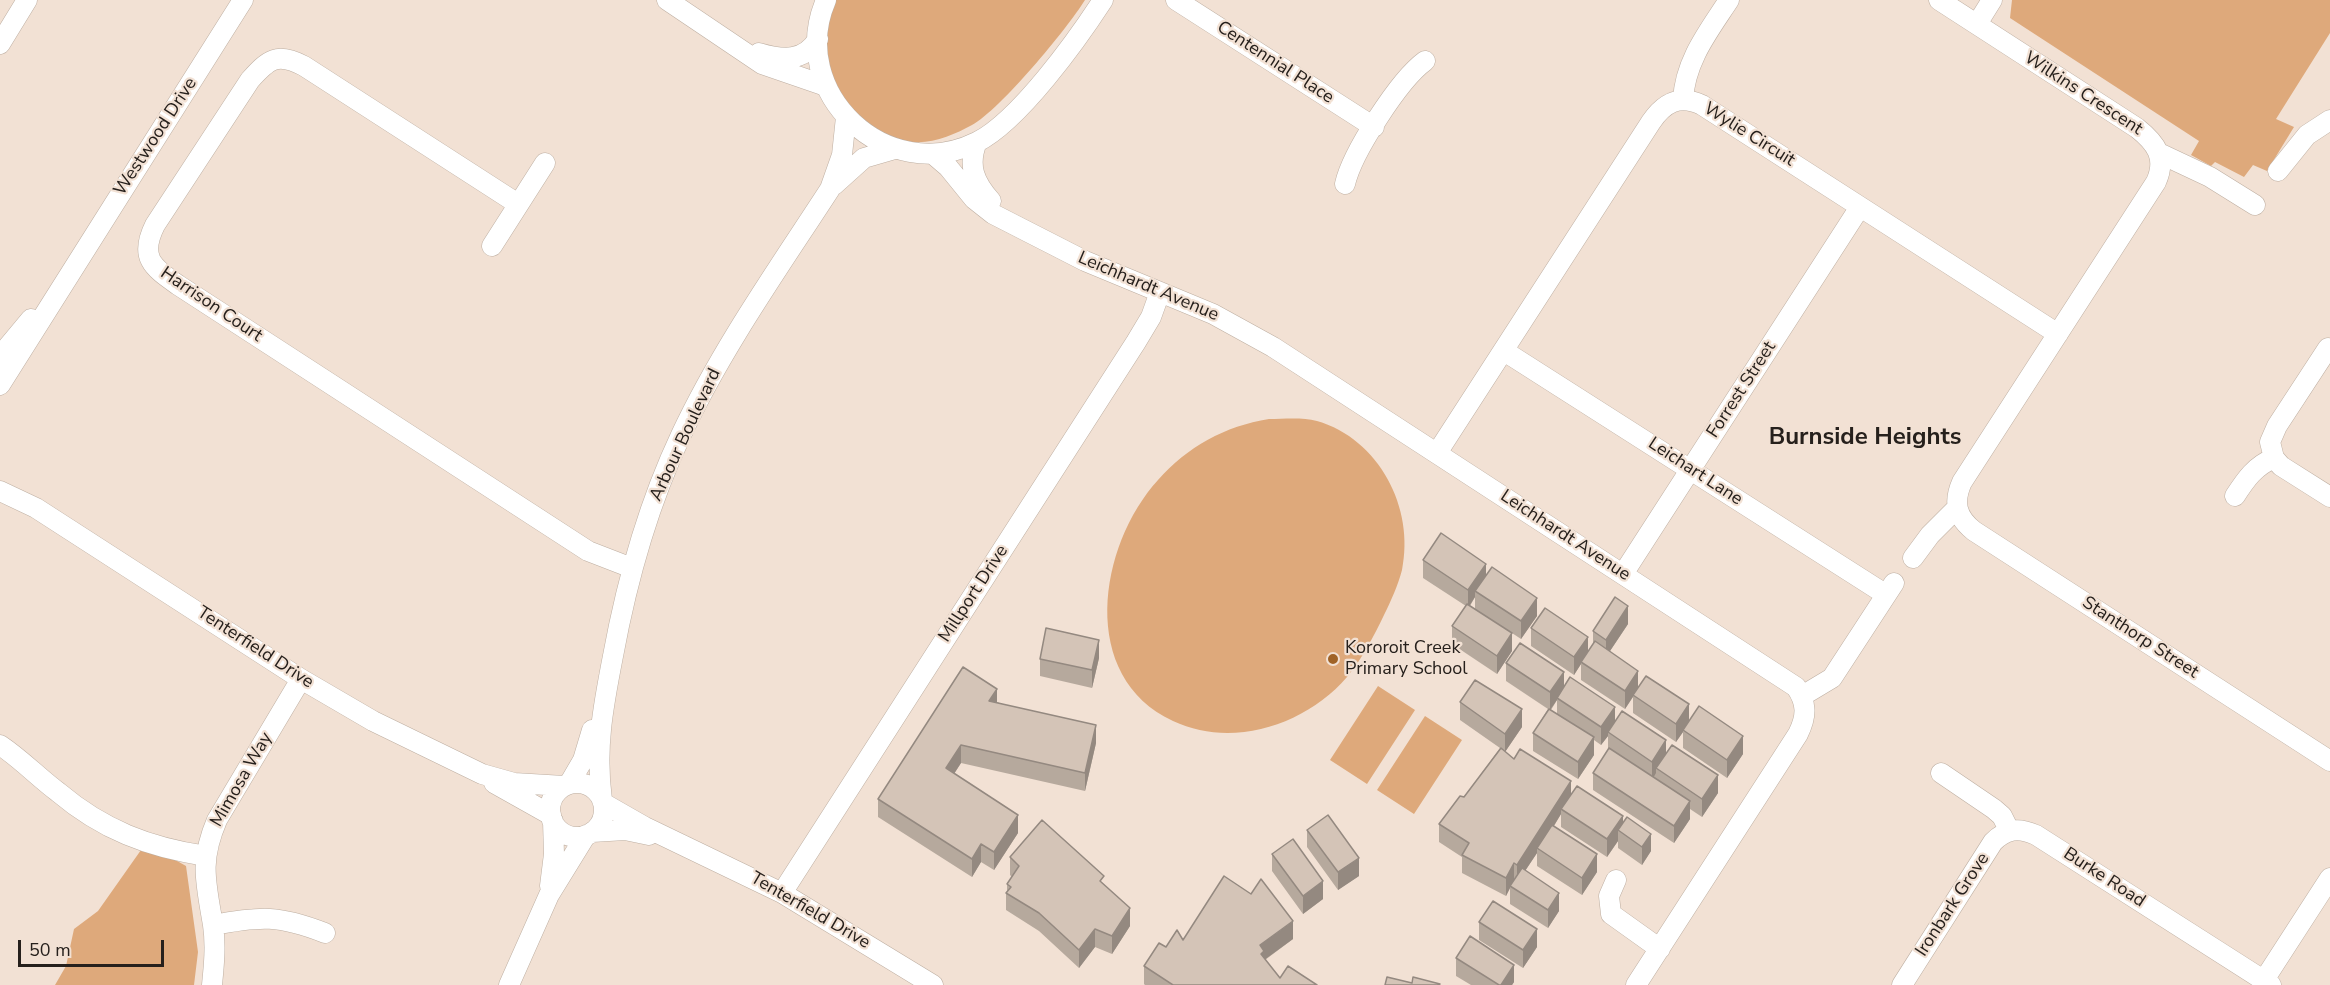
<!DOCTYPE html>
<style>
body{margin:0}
#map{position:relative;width:2330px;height:985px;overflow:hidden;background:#f2e1d4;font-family:"Nunito Sans",sans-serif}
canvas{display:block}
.scale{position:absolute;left:18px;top:940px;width:146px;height:27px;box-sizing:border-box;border:3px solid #26201c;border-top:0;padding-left:8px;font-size:18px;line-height:21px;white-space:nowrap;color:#26201c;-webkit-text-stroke:4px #f2e1d4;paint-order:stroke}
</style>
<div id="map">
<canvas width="2330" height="985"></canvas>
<div class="scale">50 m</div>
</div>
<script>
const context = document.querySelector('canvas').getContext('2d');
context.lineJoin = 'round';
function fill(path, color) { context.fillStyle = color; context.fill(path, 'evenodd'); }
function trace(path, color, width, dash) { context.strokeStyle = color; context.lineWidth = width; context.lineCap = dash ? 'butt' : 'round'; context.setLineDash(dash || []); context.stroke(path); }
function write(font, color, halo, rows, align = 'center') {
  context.font = font + ' "Nunito Sans",sans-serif'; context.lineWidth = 4.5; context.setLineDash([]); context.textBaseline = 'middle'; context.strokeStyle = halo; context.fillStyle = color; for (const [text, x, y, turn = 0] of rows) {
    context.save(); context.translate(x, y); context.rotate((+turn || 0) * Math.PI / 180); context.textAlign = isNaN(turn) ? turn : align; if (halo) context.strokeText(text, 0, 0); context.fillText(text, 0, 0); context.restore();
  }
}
fill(new Path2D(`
 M 831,0 L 1085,0 C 1067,29 1000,110 972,125 C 954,135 928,146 907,141 C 866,133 822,88 823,45 C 823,30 828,14 831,0 Z
 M 2012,0 L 2330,0 L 2330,33 L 2276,119 L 2294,127 L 2267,171 L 2253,165 L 2244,177 L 2215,162 L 2211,166 L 2191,155 L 2199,141 L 2010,18 Z
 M 1269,419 C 1284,419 1302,417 1317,421 C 1379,439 1415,508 1402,570 C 1398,585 1391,601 1384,615 C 1374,636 1362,659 1347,677 C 1306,725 1232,749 1173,721 C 1078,677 1098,546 1158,480 C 1187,447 1225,426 1269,419 Z
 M 1378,686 L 1415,710 L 1367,784 L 1330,760 Z
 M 1425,716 L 1462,740 L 1414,814 L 1377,790 Z
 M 141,850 L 170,857 L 186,866 L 198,952 L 194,985 L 55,985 L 66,966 L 74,929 L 98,911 Z`), '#dea97b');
const minor = new Path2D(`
 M 667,0 L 762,64 L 826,86
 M 826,0 C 786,93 887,187 977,142 C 1019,121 1077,40 1103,0
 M 1176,0 L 1374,127
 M 1939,0 L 2137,128 C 2156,143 2167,158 2156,182 L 1962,482 C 1953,502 1956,517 1974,531 L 2330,761
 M 1977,24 L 1992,0
 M 0,44 L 27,0
 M 759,53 C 783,60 804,62 818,39
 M 1683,100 C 1685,61 1708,32 1729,0
 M 977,142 C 967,166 975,183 991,201
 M 2159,153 L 2210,177 L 2255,205
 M 934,155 L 948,167 L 974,199 L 993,214 L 1085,261 L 1213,314 L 1273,347 L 1796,687 C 1807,703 1807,716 1798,734 L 1636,985
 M 2278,171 L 2307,135 L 2330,120
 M 1345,184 C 1352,153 1399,80 1425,61
 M 834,185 L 864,158 L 895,149
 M 518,204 L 304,66 C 277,52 269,59 250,80 L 155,225 C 139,257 152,267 178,285 L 588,551 L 632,568
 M 492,246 L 545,163
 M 2328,348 L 2277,426 L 2270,442 L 2274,458 L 2281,466 L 2330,497
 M 1504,351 L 1885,594
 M 0,356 L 31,319
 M 0,385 L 243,0
 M 1437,453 L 1651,122 C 1664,103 1679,94 1702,105 L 2058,334
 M 0,491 L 36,508 L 301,679 L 373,721 L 482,774 L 514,783 L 564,786
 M 2235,496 C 2246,479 2255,466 2274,458
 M 1913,558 L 1930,535 L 1957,508
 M 1623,574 L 1860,207
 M 1802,696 L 1832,678 L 1894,583
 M 0,745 C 21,759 38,777 58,792 C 103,830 148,847 206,856
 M 1941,773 L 1994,809 L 2002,816 L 2009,830
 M 494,783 L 551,815
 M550 810a27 27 0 1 1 54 0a27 27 0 1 1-54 0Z
 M 569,784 L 583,760 L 592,730
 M 602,800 C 595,749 603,707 613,656 C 627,580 648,505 681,435 C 722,348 778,269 830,189 L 842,155 L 846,117
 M 603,803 L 645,827 L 782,893 L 933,985
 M 592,832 L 625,830 L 649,835
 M 1616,880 L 1609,896 L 1611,914 L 1660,949
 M 550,886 L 554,854 L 553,821
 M 782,893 L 1136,342 L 1151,317 L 1160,292
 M 213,925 C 261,916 279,915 325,933
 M 2264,980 L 2330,878
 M 212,985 C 214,965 216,945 213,925 C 206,882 199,862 217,820 L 301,679
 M 509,985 L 549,895 L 586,835
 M 1902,985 L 1993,842 C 2006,829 2018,827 2036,835 L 2271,985`);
trace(minor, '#bdaea1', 21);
trace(minor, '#fff', 20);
fill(new Path2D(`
 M 1423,560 L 1486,575 L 1537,616 L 1521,639 L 1512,633 L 1512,651 L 1497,674 L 1452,644 L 1452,626 L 1466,606 L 1423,578 ZM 1475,597 L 1475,609 L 1470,606 Z
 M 1628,624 L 1610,651 L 1638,687 L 1743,754 L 1727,778 L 1683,748 L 1683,732 L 1676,742 L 1633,713 L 1633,697 L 1625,709 L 1581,680 L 1581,664 L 1574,675 L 1531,646 L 1531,628 L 1588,652 L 1593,645 L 1593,631 Z
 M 1099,658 L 1092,688 L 1040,676 L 1040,659 Z
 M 1506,663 L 1564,688 L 1666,753 L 1718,793 L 1702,817 L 1690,809 L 1690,819 L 1674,843 L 1593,790 L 1593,773 L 1608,750 L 1608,736 L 1601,745 L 1594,740 L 1594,755 L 1578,779 L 1533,751 L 1533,733 L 1548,709 L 1506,681 ZM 1557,700 L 1557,714 L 1551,710 Z
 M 997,702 L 1096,743 L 1085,791 L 961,763 L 954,774 L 1018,833 L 994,870 L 981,862 L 972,877 L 878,817 L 878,799 Z
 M 1460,702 L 1522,727 L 1505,752 L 1514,759 L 1571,794 L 1623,823 L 1651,851 L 1642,865 L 1618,848 L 1618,841 L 1607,857 L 1561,827 L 1561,814 L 1554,826 L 1597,872 L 1582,895 L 1537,866 L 1537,853 L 1525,871 L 1559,911 L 1548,928 L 1510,904 L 1510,888 L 1506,896 L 1462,873 L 1462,857 L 1439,842 L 1439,824 L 1464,797 L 1500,748 L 1460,720 Z
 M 1307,830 L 1359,876 L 1338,890 L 1307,847 Z
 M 1272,854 L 1323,899 L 1303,914 L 1272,871 Z
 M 1010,857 L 1104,884 L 1130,926 L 1112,954 L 1095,947 L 1079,968 L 1039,931 L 1006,910 L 1006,893 L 1007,891 L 1007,884 L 1012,877 L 1010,875 Z
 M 1479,922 L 1537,947 L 1523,968 L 1479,940 Z
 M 1293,939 L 1265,960 L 1280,978 L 1317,985 L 1145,985 L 1144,984 L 1144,966 L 1166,947 L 1183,940 Z
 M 1456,958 L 1514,982 L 1512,985 L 1471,985 L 1456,976 Z`), '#b6a99d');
fill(new Path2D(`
 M 1486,564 L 1486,582 L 1475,591 L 1475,597 L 1468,608 L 1468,590 Z
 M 1537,598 L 1537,616 L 1521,639 L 1521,621 Z
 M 1628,606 L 1628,624 L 1606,657 L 1606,640 Z
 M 1512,633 L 1512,651 L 1497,674 L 1497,656 Z
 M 1588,637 L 1588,655 L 1581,662 L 1581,664 L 1574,675 L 1574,657 Z
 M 1099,640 L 1099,658 L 1092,688 L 1092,670 Z
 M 1638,671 L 1638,689 L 1625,709 L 1625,691 Z
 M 1564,672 L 1564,690 L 1557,698 L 1557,700 L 1550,710 L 1550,692 Z
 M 997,689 L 997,707 L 989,701 Z
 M 1689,704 L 1689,722 L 1683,730 L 1683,732 L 1676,742 L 1676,724 Z
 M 1615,707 L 1615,725 L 1608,732 L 1608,736 L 1601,745 L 1601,727 Z
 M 1522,709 L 1522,727 L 1505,752 L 1505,734 Z
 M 1096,725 L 1096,743 L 1085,791 L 1085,773 Z
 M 1743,736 L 1743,754 L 1727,778 L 1727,760 Z
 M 1594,737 L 1594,755 L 1578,779 L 1578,762 Z
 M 1666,740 L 1666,758 L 1656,768 L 1656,773 L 1652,780 L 1652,762 Z
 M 961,745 L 961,763 L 946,786 L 946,768 Z
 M 1718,775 L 1718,793 L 1702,817 L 1702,799 Z
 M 1571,781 L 1571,799 L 1561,809 L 1561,814 L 1539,850 L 1537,848 L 1537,853 L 1517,883 L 1517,865 Z
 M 1690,801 L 1690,819 L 1674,843 L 1674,826 Z
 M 1018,815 L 1018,833 L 994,870 L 994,852 Z
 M 1623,816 L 1623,833 L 1618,830 L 1618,841 L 1607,857 L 1607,839 Z
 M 1651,834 L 1651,851 L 1642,865 L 1642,847 Z
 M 981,844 L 981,862 L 972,877 L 972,859 Z
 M 1597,854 L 1597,872 L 1582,895 L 1582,878 Z
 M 1359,858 L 1359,876 L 1338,890 L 1338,872 Z
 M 1514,863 L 1514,881 L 1510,886 L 1510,888 L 1506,896 L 1506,878 Z
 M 1323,881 L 1323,899 L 1303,914 L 1303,896 Z
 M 1559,893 L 1559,911 L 1548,928 L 1548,910 Z
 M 1130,908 L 1130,926 L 1112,954 L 1112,936 Z
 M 1293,921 L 1293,939 L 1260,963 L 1260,945 Z
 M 1095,929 L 1095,947 L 1079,968 L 1079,950 Z
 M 1537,929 L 1537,947 L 1523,968 L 1523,950 Z
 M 1514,965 L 1514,982 L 1512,985 L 1501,985 Z`), '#948980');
const building = new Path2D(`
 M 1441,533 L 1486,564 L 1468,590 L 1423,560 Z
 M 1492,567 L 1537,598 L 1521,621 L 1475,591 Z
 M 1615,597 L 1628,606 L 1606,640 L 1593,631 Z
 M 1467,604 L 1512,633 L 1497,656 L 1452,626 Z
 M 1545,608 L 1588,637 L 1574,657 L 1531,628 Z
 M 1046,628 L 1099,640 L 1092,670 L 1040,659 Z
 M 1595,641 L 1638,671 L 1625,691 L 1581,662 Z
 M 1520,643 L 1564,672 L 1550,692 L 1506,663 Z
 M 963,667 L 997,689 L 989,701 L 1096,725 L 1085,773 L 961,745 L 946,768 L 1018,815 L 994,852 L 981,844 L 972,859 L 878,799 Z
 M 1646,676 L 1689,704 L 1676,724 L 1633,695 Z
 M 1570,677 L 1615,707 L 1601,727 L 1557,698 Z
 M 1475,680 L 1522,709 L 1505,734 L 1460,702 Z
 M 1699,706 L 1743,736 L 1727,760 L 1683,730 Z
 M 1549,709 L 1594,737 L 1578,762 L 1533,733 Z
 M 1622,711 L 1666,740 L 1652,762 L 1608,732 Z
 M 1672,745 L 1718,775 L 1702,799 L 1656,768 Z
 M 1501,748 L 1514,759 L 1520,749 L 1571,781 L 1517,865 L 1514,863 L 1506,878 L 1462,855 L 1469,843 L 1439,824 L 1460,796 L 1464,797 Z
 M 1609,748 L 1690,801 L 1674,826 L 1593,773 Z
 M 1577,786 L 1623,816 L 1607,839 L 1561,809 Z
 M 1328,815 L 1359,858 L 1338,872 L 1307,830 Z
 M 1627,817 L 1651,834 L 1642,847 L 1618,830 Z
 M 1042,820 L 1104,876 L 1100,881 L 1130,908 L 1112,936 L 1095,929 L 1079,950 L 1039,913 L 1006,893 L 1011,887 L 1007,884 L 1019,866 L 1010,857 Z
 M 1552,825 L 1597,854 L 1582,878 L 1537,848 Z
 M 1293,839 L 1323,881 L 1303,896 L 1272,854 Z
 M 1522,868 L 1559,893 L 1548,910 L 1510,886 Z
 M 1224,876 L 1251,894 L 1261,879 L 1293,921 L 1260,945 L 1264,951 L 1261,954 L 1280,978 L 1288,966 L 1317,985 L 1173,985 L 1144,966 L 1159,943 L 1166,947 L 1177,930 L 1183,940 Z
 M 1493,901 L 1537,929 L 1523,950 L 1479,922 Z
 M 1470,936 L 1514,965 L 1501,985 L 1499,985 L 1456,958 Z
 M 1387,977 L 1412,983 L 1413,977 L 1440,984 L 1439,985 L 1385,985 Z`);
fill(building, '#d4c4b7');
trace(building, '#948980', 1.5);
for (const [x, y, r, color] of [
 [1333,659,6,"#a06327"]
]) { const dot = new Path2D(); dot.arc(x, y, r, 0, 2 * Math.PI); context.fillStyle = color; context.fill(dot); trace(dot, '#f2e1d4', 2); }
write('18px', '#26201c', '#f2e1d4', [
 ["Centennial Place",1275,63,33],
 ["Wilkins Crescent",2083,94,33],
 ["Wylie Circuit",1749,135,32],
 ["Westwood Drive",156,137,-57],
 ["Leichhardt Avenue",1148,287,23],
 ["Harrison Court",211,305,34],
 ["Forrest Street",1742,390,-57],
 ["Arbour Boulevard",686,435,-65],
 ["Leichart Lane",1695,472,33],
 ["Leichhardt Avenue",1565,536,33],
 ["Millport Drive",974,594,-57],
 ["Stanthorp Street",2140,638,33],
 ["Tenterfield Drive",255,648,33],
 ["Mimosa Way",242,780,-60],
 ["Burke Road",2104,878,33],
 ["Ironbark Grove",1953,905,-57],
 ["Tenterfield Drive",810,911,30]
]);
write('18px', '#26201c', '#f2e1d4', [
 ["Kororoit Creek",1345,649],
 ["Primary School",1345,670]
], 'left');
write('bold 24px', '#26201c', '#f2e1d4', [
 ["Burnside Heights",1865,438]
]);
</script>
